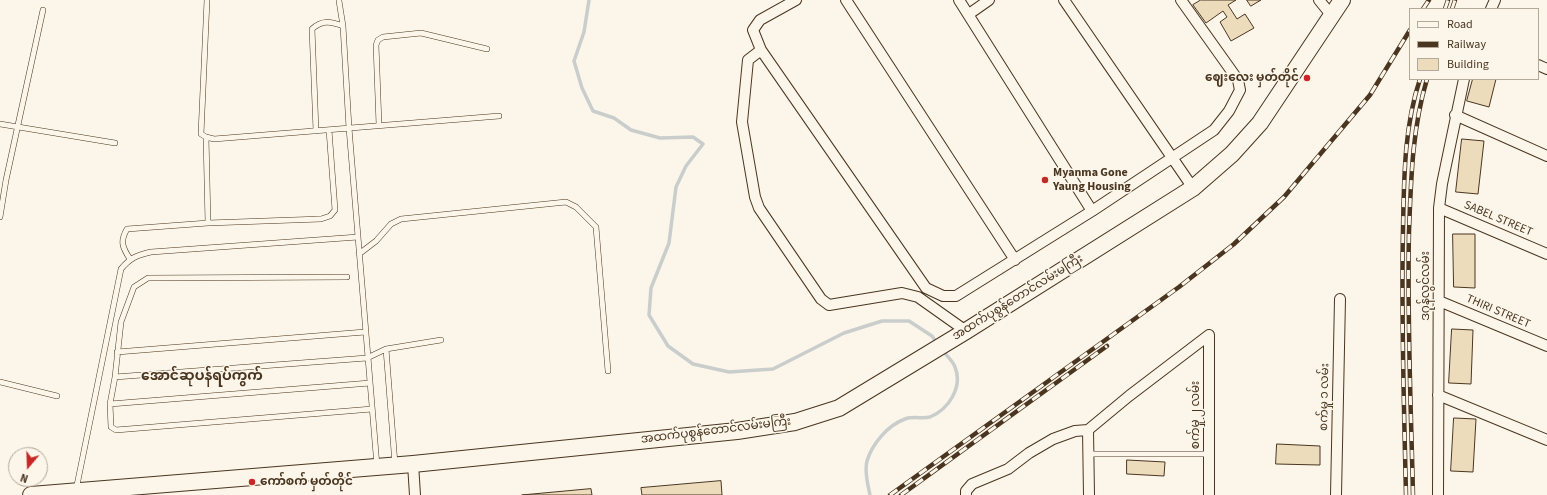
<!DOCTYPE html>
<meta charset="utf-8">
<style>
body{margin:0}
#map{position:relative;width:1547px;height:495px;overflow:hidden;background:#fbf6e9;font-family:"Source Sans 3",sans-serif}
canvas{display:block}
.legend{position:absolute;left:1409px;top:8px;width:130px;height:72px;box-sizing:border-box;background:#fbf6e9;border:1px solid #b4a999;margin:0;padding:5px 7px;list-style:none;font-size:12px;color:#4a3520}
.legend li{display:flex;align-items:center;gap:8px;height:20px}
.legend b{width:20px;border:1px solid #b4a999}
.north{position:absolute;left:8px;top:447px;width:40px;height:40px;box-sizing:border-box;background:#fbf6e9;border:1px solid #b4a999;border-radius:50%;rotate:199deg;font-size:11px;font-weight:700;line-height:16px;text-align:center;color:#4a3520}
.north::after{content:'';display:block;margin:auto;width:14px;height:18px;background:#c62828;clip-path:polygon(50% 0,100% 100%,50% 72%,0 100%)}
</style>
<div id="map">
<canvas width="1547" height="495"></canvas>
<ul class="legend">
<li><b style="height:5px;background:#fbf6e9"></b>Road</li>
<li><b style="height:5px;background:#4a3520"></b>Railway</li>
<li><b style="height:11px;background:#ecdcbc"></b>Building</li>
</ul>
<div class="north">N</div>
</div>
<script>
const context = document.querySelector('canvas').getContext('2d');
context.lineJoin = 'round';
function trace(path, color, width, dash) { context.strokeStyle = color; context.lineWidth = width; context.lineCap = dash ? 'butt' : 'round'; context.setLineDash(dash || []); context.stroke(path); }
function fill(path, color) { context.fillStyle = color; context.fill(path, 'evenodd'); }
function write(font, color, halo, rows, align = 'center') {
  context.font = font + ' "Source Sans 3","Noto Sans Myanmar",sans-serif'; context.lineWidth = 3; context.setLineDash([]); context.textBaseline = 'middle'; context.strokeStyle = halo; context.fillStyle = color; for (const [text, x, y, turn = 0] of rows) {
    context.save(); context.translate(x, y); context.rotate((+turn || 0) * Math.PI / 180); context.textAlign = isNaN(turn) ? turn : align; if (halo) context.strokeText(text, 0, 0); context.fillText(text, 0, 0); context.restore();
  }
}
trace(new Path2D(`
 M 589,0 L 584,32 L 574,61 L 582,88 L 593,111 L 614,118 L 631,130 L 660,138 L 693,137 L 703,144 L 686,166 L 676,187 L 669,243 L 651,288 L 649,315 L 668,346 L 693,364 L 729,372 L 773,369 L 844,333 L 882,321 L 909,321 L 932,336 L 937,343
 M 870,495 C 868,485 864,472 867,461 C 872,444 888,425 905,419 C 913,416 923,419 930,417 C 949,409 963,387 955,367 C 953,361 946,355 942,350`), '#c9cecd', 3.5);
const building = new Path2D(`
 M 1201,0 L 1236,0 L 1228,5 L 1237,19 L 1245,14 L 1254,28 L 1231,41 L 1220,22 L 1227,17 L 1223,11 L 1206,23 L 1193,5 Z
 M 1247,0 L 1261,0 L 1251,6 Z
 M 1473,79 L 1496,79 L 1489,107 L 1467,101 Z
 M 1462,139 L 1484,141 L 1478,194 L 1456,192 Z
 M 1453,234 L 1475,234 L 1475,288 L 1454,287 Z
 M 1452,329 L 1473,330 L 1471,384 L 1449,383 Z
 M 1454,418 L 1476,419 L 1473,472 L 1451,471 Z
 M 1277,444 L 1320,446 L 1320,465 L 1276,464 Z
 M 1127,460 L 1165,462 L 1164,476 L 1127,474 Z
 M 721,481 L 722,495 L 642,495 L 641,488 Z
 M 591,489 L 592,495 L 522,495 Z`);
fill(building, '#ecdcbc');
trace(building, '#4a3520', 1);
const lane = new Path2D(`
 M 207,0 L 201,134 L 206,137 L 214,139 L 499,116
 M 339,1 L 343,26 L 349,128 L 377,466
 M 0,124 L 115,143
 M 379,125 L 376,45 L 378,40 L 383,37 L 421,33 L 487,49
 M 316,131 L 312,29 C 322,20 330,21 343,26
 M 206,137 L 208,223
 M 0,217 L 6,180 L 43,10
 M 359,254 L 376,241 L 391,224 L 401,219 L 566,202 L 576,207 L 596,227 L 608,371
 M 130,259 C 122,247 120,241 127,229 L 208,223 L 321,219 L 330,216 L 335,210 L 329,130
 M 386,349 L 395,464
 M 117,352 L 365,332
 M 115,377 L 121,322 L 134,287 L 148,278 L 347,277
 M 0,382 L 57,396
 M 370,383 L 110,404 L 115,377 L 367,358 L 386,349 L 441,340
 M 110,404 L 111,427 L 116,430 L 372,409
 M 1090,454 L 1209,454
 M 76,490 L 121,269 C 130,258 137,255 151,252 L 358,237`);
const street = new Path2D(`
 M 796,0 L 760,20 L 753,30 L 761,50 L 926,288 L 943,296 L 956,296 L 1092,211 L 1214,130 L 1229,111 L 1240,90 L 1238,80 L 1181,0
 M 846,0 L 1015,260
 M 959,0 L 1092,211
 M 1064,0 L 1193,188
 M 1319,0 L 1332,16
 M 1491,9 L 1495,0
 M 969,14 L 989,0
 M 761,50 L 748,60 L 742,122 L 755,197 L 759,208 L 821,299 L 829,305 L 902,293 L 918,297 L 966,331
 M 1538,65 L 1547,69
 M 1455,115 L 1547,156
 M 1439,208 L 1547,254
 M 1439,301 L 1547,346
 M 1209,335 L 1209,495
 M 1438,395 L 1547,440
 M 1088,430 L 1089,495
 M 413,464 L 415,495
 M 966,495 L 966,491 L 972,484 L 1008,469 L 1029,453 L 1053,439 L 1075,431 L 1088,430 L 1129,396 L 1209,335
 M 1336,495 L 1340,299
 M 1438,495 L 1439,208 L 1442,184 L 1464,79`);
const primary = new Path2D(`
 M 31,495 L 413,464 L 737,431 L 795,422 L 839,408 L 966,331 L 1193,188 L 1232,154 L 1260,123 L 1342,0`);
trace(lane, '#4a3520', 6);
trace(street, '#4a3520', 12);
trace(primary, '#4a3520', 18);
trace(lane, '#fbf6e9', 5);
trace(street, '#fbf6e9', 10);
trace(primary, '#fbf6e9', 16);
const rail = new Path2D(`
 M 1423,9 L 1429,0
 M 1445,9 L 1448,0
 M 1452,9 L 1455,0
 M 890,495 L 1179,287 L 1234,244 L 1284,197 L 1370,95 L 1410,30
 M 901,495 L 1107,346
 M 1406,495 C 1404,406 1401,317 1403,229 C 1404,179 1404,127 1420,79
 M 1413,495 C 1411,407 1407,319 1409,232 C 1411,180 1412,129 1427,79`);
trace(rail, '#4a3520', 4.5);
trace(rail, '#fbf6e9', 3, [9]);
for (const [x, y, r, color] of [
 [1307,78,4,"#c62828"],
 [1045,180,4,"#c62828"],
 [252,482,4,"#c62828"]
]) { const dot = new Path2D(); dot.arc(x, y, r, 0, 2 * Math.PI); context.fillStyle = color; context.fill(dot); trace(dot, '#fbf6e9', 1.5); }
write('bold 12px', '#4a3520', '#fbf6e9', [
 ["ဈေးလေး မှတ်တိုင်",1299,78,"right"],
 ["Myanma Gone",1053,173],
 ["Yaung Housing",1053,187],
 ["ကော်စက် မှတ်တိုင်",260,482]
], 'left');
write('12px', '#4a3520', '#fbf6e9', [
 ["SABEL STREET",1498,219,23],
 ["ဒဂုန်လွင်လမ်း",1426,286,-90],
 ["အထက်ပုစွန်တောင်လမ်းမကြီး",1018,298,-32],
 ["THIRI STREET",1498,312,23],
 ["စက်မှု ၁ လမ်း",1325,397,-89],
 ["စက်မှု ၂ လမ်း",1196,415,-90],
 ["အထက်ပုစွန်တောင်လမ်းမကြီး",716,431,-7]
]);
write('bold 14px', '#4a3520', '#fbf6e9', [
 ["အောင်ဆုပန်ရပ်ကွက်",202,377]
]);
</script>
